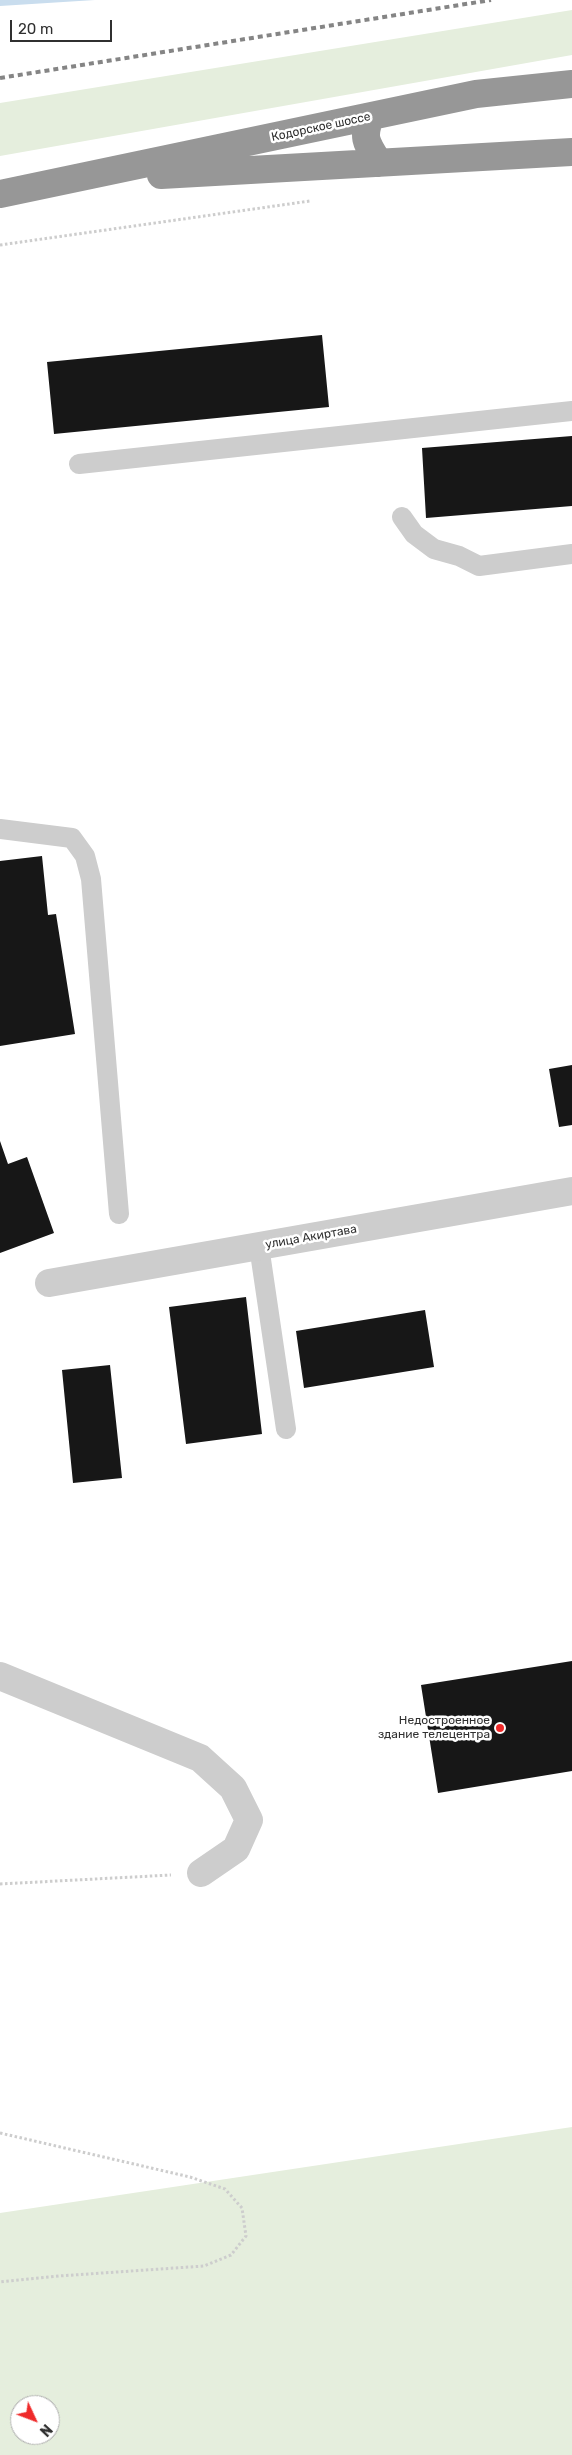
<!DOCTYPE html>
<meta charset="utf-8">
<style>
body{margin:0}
#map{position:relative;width:572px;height:2455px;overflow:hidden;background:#fff;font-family:Rubik,sans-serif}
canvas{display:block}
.north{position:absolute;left:10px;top:2395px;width:50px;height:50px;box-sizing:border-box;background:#fff;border:1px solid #acacac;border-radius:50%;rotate:133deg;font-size:14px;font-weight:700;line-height:20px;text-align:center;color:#303030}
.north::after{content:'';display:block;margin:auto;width:18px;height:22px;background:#ef2a2a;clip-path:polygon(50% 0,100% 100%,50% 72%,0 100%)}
.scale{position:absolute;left:10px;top:20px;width:102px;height:22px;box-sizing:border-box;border:2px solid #303030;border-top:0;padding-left:6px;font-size:15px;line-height:18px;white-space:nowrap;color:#303030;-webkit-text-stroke:4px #fff;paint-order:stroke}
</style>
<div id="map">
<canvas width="572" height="2455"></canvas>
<div class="north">N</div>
<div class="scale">20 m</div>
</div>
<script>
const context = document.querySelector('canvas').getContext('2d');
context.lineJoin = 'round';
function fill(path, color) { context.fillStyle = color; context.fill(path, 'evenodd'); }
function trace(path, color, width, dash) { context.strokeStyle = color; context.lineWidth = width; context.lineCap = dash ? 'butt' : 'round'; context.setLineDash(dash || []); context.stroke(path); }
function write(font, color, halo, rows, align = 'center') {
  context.font = font + ' Rubik,sans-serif'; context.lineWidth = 5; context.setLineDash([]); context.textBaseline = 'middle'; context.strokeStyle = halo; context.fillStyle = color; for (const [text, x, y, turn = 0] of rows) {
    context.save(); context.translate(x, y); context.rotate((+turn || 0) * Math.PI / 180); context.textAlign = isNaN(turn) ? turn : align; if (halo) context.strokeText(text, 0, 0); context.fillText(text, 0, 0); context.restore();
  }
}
fill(new Path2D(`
 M 572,10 L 572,55 L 0,156 L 0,103 Z
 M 572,2127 L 572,2455 L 0,2455 L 0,2213 ZM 20,2405 L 50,2405 L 50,2435 L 20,2435 Z`), '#e5eedd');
fill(new Path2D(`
 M 0,0 L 95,0 L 0,6 Z`), '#c9ddee');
fill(new Path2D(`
 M 322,335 L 329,407 L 54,434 L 47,362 Z
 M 572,436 L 572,506 L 426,518 L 422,448 Z
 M 42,856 L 48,915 L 56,914 L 75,1034 L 0,1046 L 0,861 Z
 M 572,1065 L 572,1125 L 559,1127 L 549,1069 Z
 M 0,1141 L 8,1164 L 27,1157 L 54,1233 L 0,1253 Z
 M 246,1297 L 262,1434 L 186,1444 L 169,1307 Z
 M 425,1310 L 434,1367 L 304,1388 L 296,1331 Z
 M 110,1365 L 122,1478 L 73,1483 L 62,1370 Z
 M 572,1661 L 572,1771 L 438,1793 L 421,1685 Z`), '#171717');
trace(new Path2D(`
 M 0,245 L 310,201
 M 0,1884 L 171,1875
 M 0,2133 L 190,2177 L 225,2189 L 242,2208 L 246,2236 L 231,2255 L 204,2266 L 59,2276 L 0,2282`), '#cdcdcd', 3, [2.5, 2.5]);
trace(new Path2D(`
 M 79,464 L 572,411
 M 402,517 L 414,534 L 434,549 L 459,556 L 479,566 L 572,554
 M 0,829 L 72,838 L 85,856 L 91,879 L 119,1214
 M 259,1246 L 286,1429`), '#cdcdcd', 20);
trace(new Path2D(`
 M 49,1283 L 572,1191
 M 0,1676 L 200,1758 L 233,1788 L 249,1820 L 236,1849 L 201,1873`), '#cdcdcd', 28);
trace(new Path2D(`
 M 371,116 C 361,138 367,144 379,163
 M 161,175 L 572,152
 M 0,194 L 476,94 L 572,84`), '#979797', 28);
trace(new Path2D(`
 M 0,78 L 491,0`), '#858585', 4, [5, 4]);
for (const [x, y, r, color] of [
 [500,1728,5,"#ef2a2a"]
]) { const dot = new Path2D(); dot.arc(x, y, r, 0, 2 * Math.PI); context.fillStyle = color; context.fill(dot); trace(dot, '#fff', 2); }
write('12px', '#303030', '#fff', [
 ["Кодорское шоссе",321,127,-12],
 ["улица Акиртава",311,1237,-10]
]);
write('12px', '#303030', '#fff', [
 ["Недостроенное",490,1721],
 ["здание телецентра",490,1735]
], 'right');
</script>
